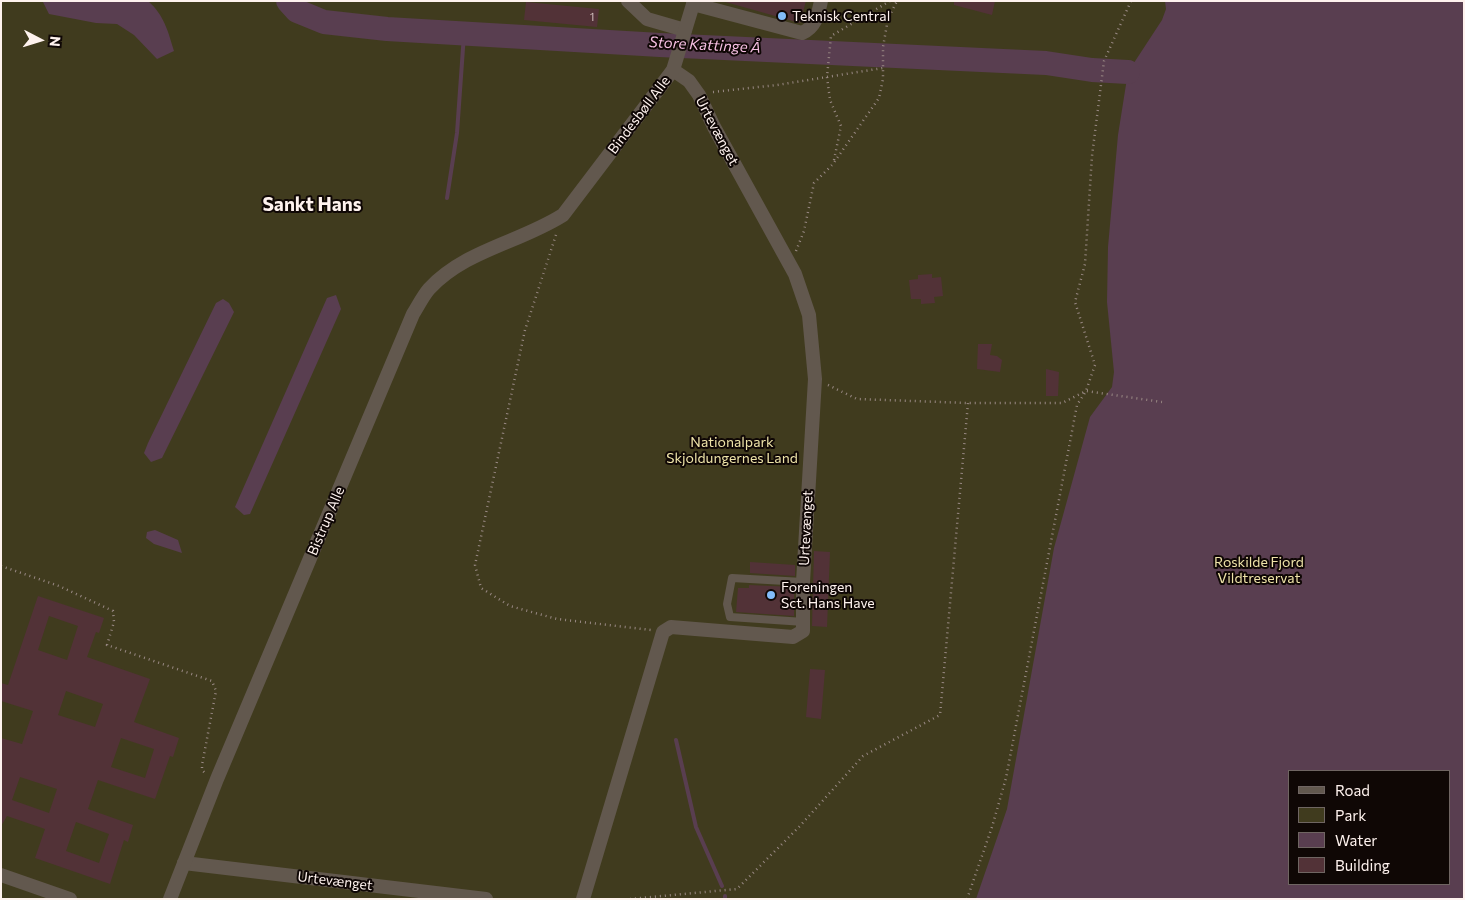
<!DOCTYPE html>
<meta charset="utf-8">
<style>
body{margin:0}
#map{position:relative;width:1465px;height:900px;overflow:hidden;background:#2e1912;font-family:Commissioner,sans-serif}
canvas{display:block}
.frame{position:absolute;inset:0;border:2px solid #fef2ee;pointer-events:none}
.legend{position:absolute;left:1288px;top:770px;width:162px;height:115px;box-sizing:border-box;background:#0f0705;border:1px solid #6f6562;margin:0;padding:6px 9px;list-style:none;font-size:15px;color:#fef2ee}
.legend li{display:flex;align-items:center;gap:10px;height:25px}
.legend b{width:25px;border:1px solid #6f6562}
.north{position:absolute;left:15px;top:15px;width:50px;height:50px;-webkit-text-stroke:4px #0f0705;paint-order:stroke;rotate:95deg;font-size:14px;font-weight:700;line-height:20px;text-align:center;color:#fef2ee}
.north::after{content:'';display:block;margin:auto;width:18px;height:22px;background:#fef2ee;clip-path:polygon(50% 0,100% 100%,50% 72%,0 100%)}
</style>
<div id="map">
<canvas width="1465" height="900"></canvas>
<div class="frame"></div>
<ul class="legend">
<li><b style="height:6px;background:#62584e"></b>Road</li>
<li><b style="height:14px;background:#403b1e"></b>Park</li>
<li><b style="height:14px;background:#593e50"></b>Water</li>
<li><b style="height:14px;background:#523237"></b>Building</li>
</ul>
<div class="north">N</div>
</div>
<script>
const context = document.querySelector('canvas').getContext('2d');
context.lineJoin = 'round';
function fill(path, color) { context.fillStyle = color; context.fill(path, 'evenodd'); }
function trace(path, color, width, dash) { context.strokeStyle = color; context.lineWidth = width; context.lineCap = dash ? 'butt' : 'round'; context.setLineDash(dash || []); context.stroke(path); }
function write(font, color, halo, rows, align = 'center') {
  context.font = font + ' Commissioner,sans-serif'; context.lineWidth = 4; context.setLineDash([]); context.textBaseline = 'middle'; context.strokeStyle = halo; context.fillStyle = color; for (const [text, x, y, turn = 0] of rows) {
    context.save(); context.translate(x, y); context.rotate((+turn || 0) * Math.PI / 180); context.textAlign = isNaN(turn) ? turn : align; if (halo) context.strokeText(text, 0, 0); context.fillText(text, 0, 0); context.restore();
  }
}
fill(new Path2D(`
 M 1,1 L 1464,1 L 1464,899 L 1,899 ZM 1289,771 L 1449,771 L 1449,884 L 1289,884 Z`), '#403b1e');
fill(new Path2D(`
 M 148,1 C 164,15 168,31 174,51 L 157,59 L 134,35 L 117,24 L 96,23 L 49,14 L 43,2 Z
 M 1165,1 L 1464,1 L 1464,899 L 976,899 L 1007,809 L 1054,548 L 1090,417 L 1112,387 L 1114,372 L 1107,302 L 1108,247 L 1118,135 L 1128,72 L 1162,20 L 1166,9 ZM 1449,771 L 1449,884 L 1289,884 L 1289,771 Z
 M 336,295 L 341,309 L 250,514 L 244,515 L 235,507 L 327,298 Z
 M 223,299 L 229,303 L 234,312 L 162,458 L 151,462 L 144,453 L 148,443 L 216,303 Z
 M 155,530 L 178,540 L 182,553 L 154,544 L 146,538 L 147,532 Z`), '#593e50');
trace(new Path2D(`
 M 447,198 L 457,133 L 464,34
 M 676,740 L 696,827 L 722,886
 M 725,896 L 725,899`), '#593e50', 4);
trace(new Path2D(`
 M 288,1 L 297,11 L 324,22 L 387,29 L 660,45 L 1046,63 L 1092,70 L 1128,72`), '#593e50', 24);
fill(new Path2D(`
 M 722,1 L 806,1 L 800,23 Z
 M 954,1 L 995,1 L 992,15 L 954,5 Z
 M 526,2 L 599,9 L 597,27 L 524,20 Z
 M 932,274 L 932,278 L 941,277 L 943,296 L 934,297 L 935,303 L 921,304 L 921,299 L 911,299 L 909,280 L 918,279 L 918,275 Z
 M 978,344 L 992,344 L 990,355 L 997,356 L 1002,360 L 1000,372 L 977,369 Z
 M 1046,369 L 1059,372 L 1058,396 L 1046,396 Z
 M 814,551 L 830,552 L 827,627 L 812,626 Z
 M 750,562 L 795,565 L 795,576 L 750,573 Z
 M 749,585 L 794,587 L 794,616 L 736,612 L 738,588 L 749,588 Z
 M 38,596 L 104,618 L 99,633 L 96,632 L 87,657 L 150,679 L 134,722 L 179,738 L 173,757 L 170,756 L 155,799 L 98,780 L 88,809 L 133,825 L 128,842 L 124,840 L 110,884 L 35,858 L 45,829 L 7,816 L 1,826 L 1,738 L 22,744 L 33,711 L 1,701 L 1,683 L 8,685 ZM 49,616 L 78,626 L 67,660 L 38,650 ZM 66,691 L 103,704 L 95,727 L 58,715 ZM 121,738 L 154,749 L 145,778 L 111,767 ZM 20,777 L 57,789 L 49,813 L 12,800 ZM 76,822 L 109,834 L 99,863 L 66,851 Z
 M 810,669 L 825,670 L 821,719 L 806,717 Z`), '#523237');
trace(new Path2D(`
 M 713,92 L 777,85 L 883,68
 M 834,160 L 841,126 L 830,100 L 827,77 L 831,36 L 890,1
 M 556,235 L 525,330 L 475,565 L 481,588 L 510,606 L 557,619 L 651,630
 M 796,251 L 804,231 L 814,183 L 833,164 L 879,98 L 883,79 L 883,47 L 888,19 L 897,1
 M 828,385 L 857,399 L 968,403 L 1062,403 L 1086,391 L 1162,402
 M 1,566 L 59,586 L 113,611 L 114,622 L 107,645 L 212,681 L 216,691 L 202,765 L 202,770 L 206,774
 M 630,899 L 737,889 L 799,827 L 863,756 L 940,715 L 968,403
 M 967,899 L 992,827 L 1006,778 L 1077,405 L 1086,391 L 1095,365 L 1075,302 L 1085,264 L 1092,156 L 1104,61 L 1131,1`), '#998984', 2.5, [1, 4]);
trace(new Path2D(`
 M 803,582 L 732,578 L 727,604 L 730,617 L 804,622`), '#62584e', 8);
trace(new Path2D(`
 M 628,1 L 647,19 L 685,30
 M 693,4 L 802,33 C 816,27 818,14 821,1
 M 184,863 L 486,899
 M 1,875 L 70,899
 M 583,899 L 663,632 L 671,627 L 793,637 L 803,631 L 803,582 L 815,379 L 809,315 L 795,274 L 714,127 L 699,95 L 689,81 L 673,70`), '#62584e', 14);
trace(new Path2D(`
 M 170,899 L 217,779 L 413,314 C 418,306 423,296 429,289 C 465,250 519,243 563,215 L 673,70 L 694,1`), '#62584e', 14);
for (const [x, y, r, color] of [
 [782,16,5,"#82bcfa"],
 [771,595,5,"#82bcfa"]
]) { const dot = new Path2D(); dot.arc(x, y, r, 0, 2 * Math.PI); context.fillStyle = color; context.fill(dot); trace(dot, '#0f0705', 2); }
write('11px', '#d3c2c0', null, [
 ["1",592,17]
]);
write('14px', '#fef2ee', '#0f0705', [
 ["Teknisk Central",792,16],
 ["Foreningen",781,587],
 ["Sct. Hans Have",781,603]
], 'left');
write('14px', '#fef2ee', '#0f0705', [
 ["Bindesbøll Alle",639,115,-53],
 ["Urtevænget",717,131,62],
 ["Bistrup Alle",326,521,-67],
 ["Urtevænget",806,528,-87],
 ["Urtevænget",335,881,7]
]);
write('14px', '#efe4a9', '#0f0705', [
 ["Nationalpark",732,442],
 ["Skjoldungernes Land",732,458],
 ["Roskilde Fjord",1259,562],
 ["Vildtreservat",1259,578]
]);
write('italic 15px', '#f6bfe2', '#0f0705', [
 ["Store Kattinge Å",705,45,3]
]);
write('bold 19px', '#fef2ee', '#0f0705', [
 ["Sankt Hans",312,205]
]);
</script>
